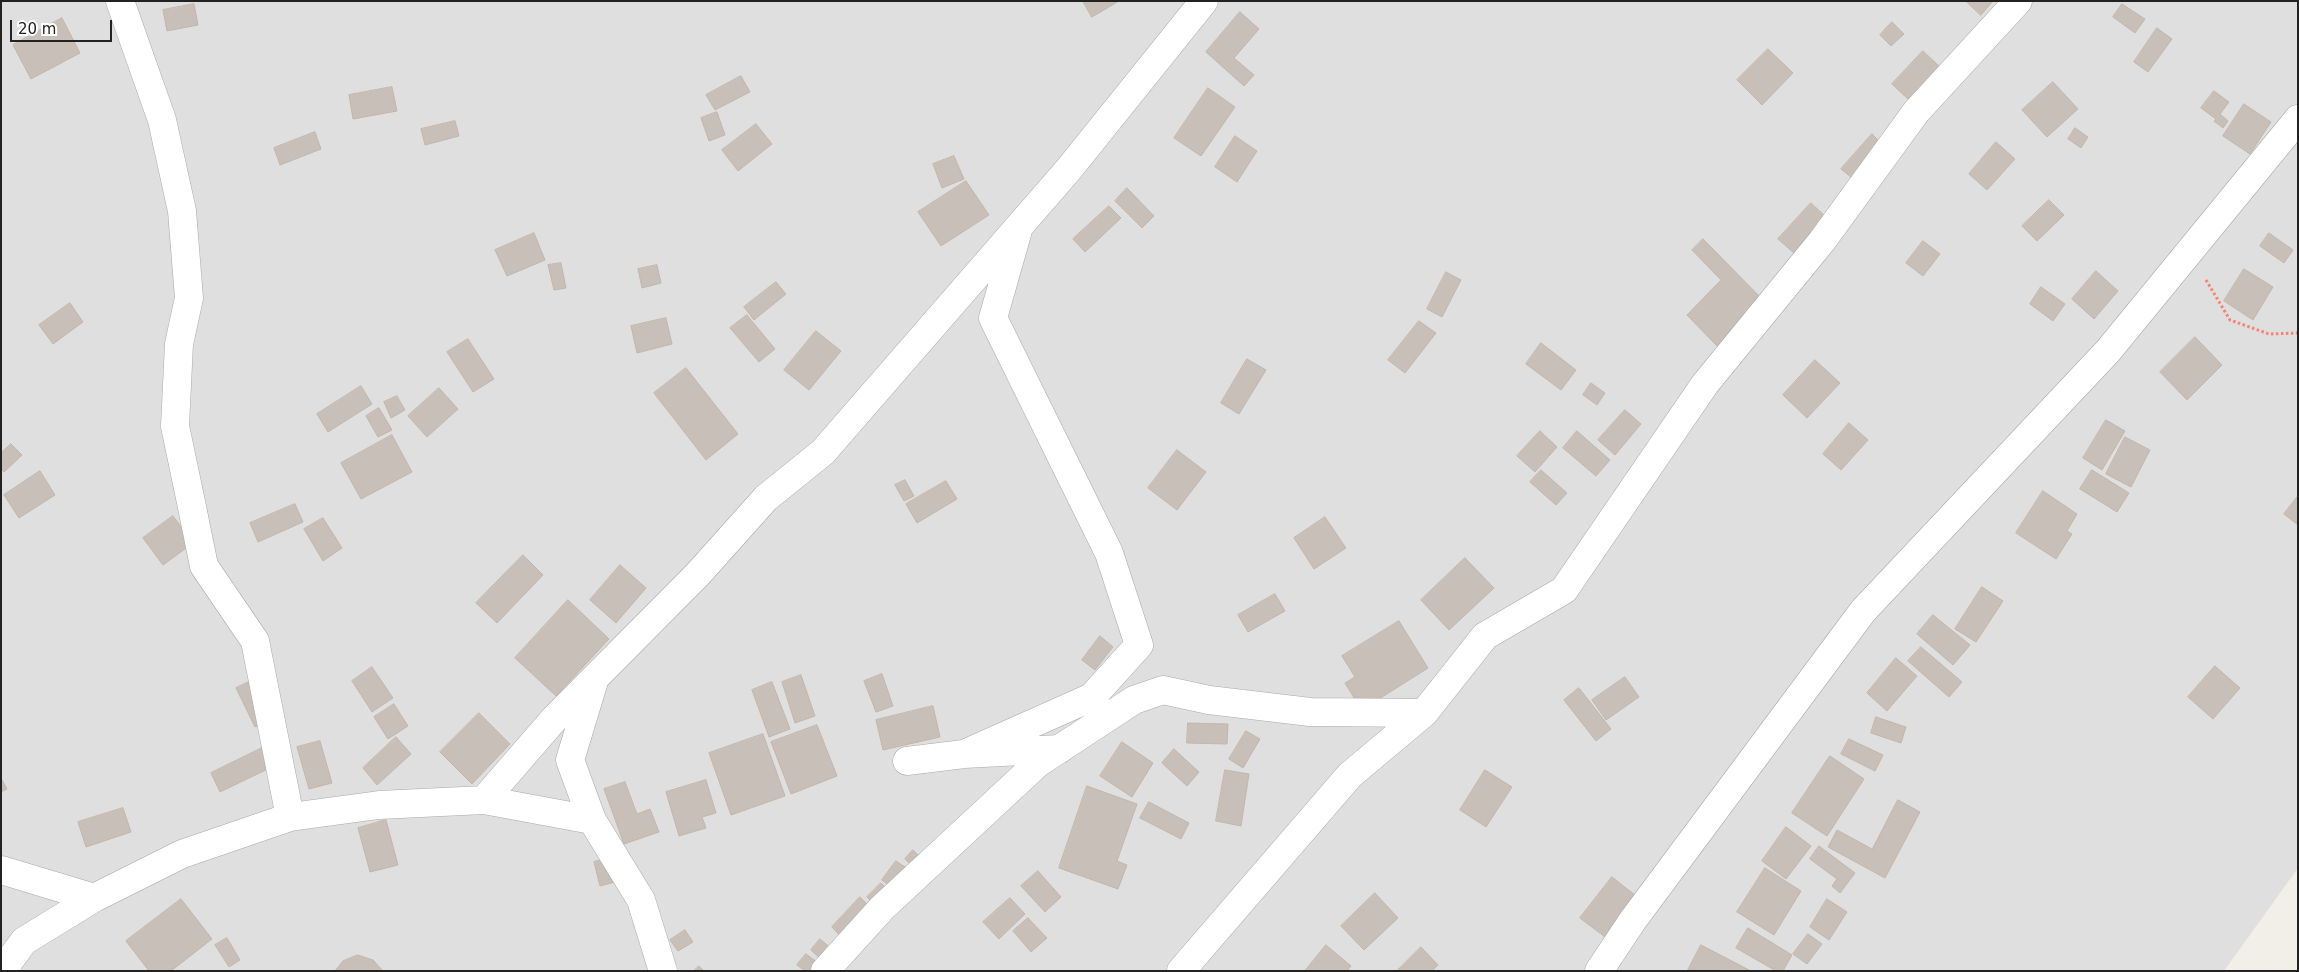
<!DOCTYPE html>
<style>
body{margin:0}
#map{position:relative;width:2299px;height:972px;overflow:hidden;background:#f2efe9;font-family:"DejaVu Sans",sans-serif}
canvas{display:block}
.frame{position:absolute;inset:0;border:2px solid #222;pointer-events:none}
.scale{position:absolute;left:10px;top:20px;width:102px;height:22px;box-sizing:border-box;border:2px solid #222;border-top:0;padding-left:6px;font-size:15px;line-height:18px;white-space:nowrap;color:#222;-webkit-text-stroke:4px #fff;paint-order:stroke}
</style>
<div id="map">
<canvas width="2299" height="972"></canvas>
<div class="frame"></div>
<div class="scale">20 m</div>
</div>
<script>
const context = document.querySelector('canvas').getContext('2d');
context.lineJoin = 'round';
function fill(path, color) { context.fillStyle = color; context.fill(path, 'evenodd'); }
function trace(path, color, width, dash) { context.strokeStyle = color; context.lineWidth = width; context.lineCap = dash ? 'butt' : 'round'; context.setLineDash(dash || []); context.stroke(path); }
fill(new Path2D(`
 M 1,1 L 2298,1 L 2298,868 L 2224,971 L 1,971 Z`), '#e0dfdf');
const building = new Path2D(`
 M 1083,1 L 1119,1 L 1092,17 Z
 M 1966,1 L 1993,1 L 1981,15 Z
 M 194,4 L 198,25 L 167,31 L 163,10 Z
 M 2122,4 L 2145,19 L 2135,33 L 2113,17 Z
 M 1240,12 L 1259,29 L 1234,58 L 1254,75 L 1244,86 L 1206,52 Z
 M 62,18 L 80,53 L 31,79 L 13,45 Z
 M 1892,22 L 1904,34 L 1891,46 L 1880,35 Z
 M 2157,28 L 2172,39 L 2148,72 L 2134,62 Z
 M 1768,49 L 1793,73 L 1762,105 L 1737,80 Z
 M 1923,51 L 1940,67 L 1909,100 L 1892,84 Z
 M 741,76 L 750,92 L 715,110 L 706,95 Z
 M 2053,82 L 2078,109 L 2047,137 L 2022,110 Z
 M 392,87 L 397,111 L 353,119 L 349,95 Z
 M 1208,88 L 1235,107 L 1201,156 L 1174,138 Z
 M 2214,91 L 2229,102 L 2220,114 L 2228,121 L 2223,128 L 2214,121 L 2216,119 L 2201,108 Z
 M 2244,104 L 2271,122 L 2250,154 L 2223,136 Z
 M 717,112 L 725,135 L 709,141 L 701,118 Z
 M 455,121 L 459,136 L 425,145 L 421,129 Z
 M 756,124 L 772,144 L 738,171 L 722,150 Z
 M 2075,128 L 2088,137 L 2081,148 L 2068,139 Z
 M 315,132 L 321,149 L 280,165 L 274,148 Z
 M 1872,134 L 1882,144 L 1852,178 L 1841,169 Z
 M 1235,136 L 1257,151 L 1237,182 L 1215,167 Z
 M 1996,142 L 2015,159 L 1987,190 L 1969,174 Z
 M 954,156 L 964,179 L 942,188 L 933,164 Z
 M 966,181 L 989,215 L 941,246 L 918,212 Z
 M 1127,188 L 1154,216 L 1142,228 L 1115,201 Z
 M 2049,200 L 2064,215 L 2037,241 L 2022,226 Z
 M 1811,203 L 1827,218 L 1795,254 L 1778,239 Z
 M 1109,206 L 1121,218 L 1085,252 L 1073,239 Z
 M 534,233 L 545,260 L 507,276 L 495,250 Z
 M 2269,233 L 2293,250 L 2284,263 L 2260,246 Z
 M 1703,239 L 1765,302 L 1718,347 L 1687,315 L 1721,280 L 1692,250 Z
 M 1923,241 L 1940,254 L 1923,276 L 1906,263 Z
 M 561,263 L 566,288 L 554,290 L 548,265 Z
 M 657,265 L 661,283 L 642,288 L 638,269 Z
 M 2244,269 L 2273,287 L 2253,320 L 2224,301 Z
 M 2096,271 L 2118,291 L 2094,319 L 2072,299 Z
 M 1446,272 L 1461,280 L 1442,317 L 1427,309 Z
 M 776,282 L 786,294 L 754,320 L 744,307 Z
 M 2041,287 L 2065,304 L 2053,321 L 2030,304 Z
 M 70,303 L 83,322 L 53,344 L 39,325 Z
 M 747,315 L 775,349 L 759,362 L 730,328 Z
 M 666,318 L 672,344 L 637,353 L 631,326 Z
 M 1419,321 L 1436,333 L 1405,373 L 1388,360 Z
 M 816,331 L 841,351 L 809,390 L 784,370 Z
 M 2195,337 L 2222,365 L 2187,400 L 2160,372 Z
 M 468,339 L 494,379 L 473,392 L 447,352 Z
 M 1541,343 L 1576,370 L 1561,390 L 1526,364 Z
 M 1247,359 L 1266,370 L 1239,414 L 1221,403 Z
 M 1815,360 L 1840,383 L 1807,418 L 1783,395 Z
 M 686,368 L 738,434 L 706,460 L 654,393 Z
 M 1591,383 L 1605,393 L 1597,405 L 1583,395 Z
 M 361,386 L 372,404 L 328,432 L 317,414 Z
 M 439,388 L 458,409 L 427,437 L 408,416 Z
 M 397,396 L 405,410 L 391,418 L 384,402 Z
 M 379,408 L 392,430 L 378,437 L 366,416 Z
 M 1625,410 L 1641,424 L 1615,455 L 1598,440 Z
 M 2106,420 L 2125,431 L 2102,470 L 2083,458 Z
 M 1849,423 L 1868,440 L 1841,470 L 1823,454 Z
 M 1540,431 L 1557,447 L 1535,472 L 1517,456 Z
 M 1577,431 L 1610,460 L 1596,476 L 1563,448 Z
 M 392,435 L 412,472 L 361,499 L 341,463 Z
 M 2125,437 L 2150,450 L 2131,487 L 2106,474 Z
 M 11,444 L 22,455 L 4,472 L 1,469 L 1,453 Z
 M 1177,450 L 1206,472 L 1177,510 L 1148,488 Z
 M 1541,470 L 1567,493 L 1556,505 L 1530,482 Z
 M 2092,470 L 2129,493 L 2117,512 L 2080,489 Z
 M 40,471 L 55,495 L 19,518 L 4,495 Z
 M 905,480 L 914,496 L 904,501 L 895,485 Z
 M 946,481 L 957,499 L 917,523 L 906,504 Z
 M 2043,491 L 2077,514 L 2067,531 L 2072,534 L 2056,559 L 2016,533 Z
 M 2298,496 L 2298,525 L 2284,514 Z
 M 295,504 L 303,522 L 258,542 L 250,523 Z
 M 173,516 L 193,543 L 163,565 L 143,538 Z
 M 1325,517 L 1346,548 L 1314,569 L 1294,538 Z
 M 323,518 L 342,548 L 323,561 L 304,529 Z
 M 523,555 L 543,575 L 497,623 L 476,603 Z
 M 1465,558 L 1494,588 L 1449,630 L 1421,600 Z
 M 620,565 L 646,588 L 616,623 L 590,600 Z
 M 1982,587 L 2003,601 L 1976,642 L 1955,629 Z
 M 1275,594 L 1285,611 L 1248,632 L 1238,615 Z
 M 568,600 L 609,639 L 556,696 L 515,658 Z
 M 1933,615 L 1970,645 L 1953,665 L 1917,634 Z
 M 1399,621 L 1428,668 L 1371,704 L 1359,706 L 1345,683 L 1355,677 L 1342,656 Z
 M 1100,636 L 1113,647 L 1095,670 L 1082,660 Z
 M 1921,647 L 1962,682 L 1949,697 L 1908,661 Z
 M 1896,658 L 1917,676 L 1887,711 L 1867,693 Z
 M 2215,666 L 2240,688 L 2213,719 L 2188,697 Z
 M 372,667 L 393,698 L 372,712 L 352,681 Z
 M 882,674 L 893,706 L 876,712 L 864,681 Z
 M 801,675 L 815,716 L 795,723 L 782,682 Z
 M 1625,677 L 1639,697 L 1606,720 L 1592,700 Z
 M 251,681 L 270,720 L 255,727 L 236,688 Z
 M 772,682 L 790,729 L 769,737 L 752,690 Z
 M 1579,688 L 1611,729 L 1596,741 L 1564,700 Z
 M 394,704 L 408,726 L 388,739 L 374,717 Z
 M 933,706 L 940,737 L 883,750 L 876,720 Z
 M 479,713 L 510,744 L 472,784 L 440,752 Z
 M 1876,717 L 1906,727 L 1901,743 L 1871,733 Z
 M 1188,723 L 1228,724 L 1227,744 L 1187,743 Z
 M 817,725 L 837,776 L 791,794 L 771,742 Z
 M 1246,731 L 1260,739 L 1243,768 L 1229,759 Z
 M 763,734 L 785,796 L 731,815 L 709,753 Z
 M 396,737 L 411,754 L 377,785 L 363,768 Z
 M 1849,739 L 1883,755 L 1875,771 L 1841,754 Z
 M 320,741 L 332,783 L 309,789 L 297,747 Z
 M 1122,742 L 1153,763 L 1132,797 L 1100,776 Z
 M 262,748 L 272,767 L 220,792 L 211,773 Z
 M 1174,749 L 1199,772 L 1187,786 L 1162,763 Z
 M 1830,756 L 1864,779 L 1827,836 L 1792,813 Z
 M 1225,770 L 1249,774 L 1241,826 L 1216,821 Z
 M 1485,770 L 1512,787 L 1486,827 L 1460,810 Z
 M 1,778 L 7,789 L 1,792 Z
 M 706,780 L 716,813 L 702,817 L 706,828 L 679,836 L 666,792 Z
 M 625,782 L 637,814 L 650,809 L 659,832 L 624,844 L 604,789 Z
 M 1087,786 L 1137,804 L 1117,861 L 1127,865 L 1118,889 L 1059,868 Z
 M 1898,800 L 1920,812 L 1885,878 L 1828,847 L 1837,830 L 1872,849 Z
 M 1149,802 L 1189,823 L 1181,839 L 1140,818 Z
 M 123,808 L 131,832 L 86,847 L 78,822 Z
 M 386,820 L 398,865 L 370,872 L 358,828 Z
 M 1786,827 L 1811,846 L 1786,879 L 1762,861 Z
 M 1819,846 L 1855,873 L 1840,893 L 1832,886 L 1837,879 L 1810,859 Z
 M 913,850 L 922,859 L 914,868 L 905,859 Z
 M 609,858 L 615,882 L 600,886 L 594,862 Z
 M 896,861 L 908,869 L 894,889 L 882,880 Z
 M 1765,868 L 1801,891 L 1774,935 L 1737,912 Z
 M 1038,871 L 1061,897 L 1045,912 L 1021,886 Z
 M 1612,877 L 1640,899 L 1609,940 L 1580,918 Z
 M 881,883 L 892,894 L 879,908 L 867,897 Z
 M 1375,893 L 1398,918 L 1364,950 L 1341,926 Z
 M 860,897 L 875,912 L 846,942 L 832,927 Z
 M 1010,898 L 1025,914 L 999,939 L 983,922 Z
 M 181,899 L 212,939 L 171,971 L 149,971 L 126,941 Z
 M 1827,899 L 1847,912 L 1829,940 L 1810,927 Z
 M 1028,918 L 1047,938 L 1031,952 L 1013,931 Z
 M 1748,928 L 1792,955 L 1783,971 L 1776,971 L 1736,948 Z
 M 685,930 L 693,942 L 678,951 L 670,940 Z
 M 1808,934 L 1822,944 L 1807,964 L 1793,954 Z
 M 227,938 L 240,960 L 229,967 L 215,945 Z
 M 820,939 L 833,950 L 823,961 L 811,950 Z
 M 1326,945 L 1351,966 L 1347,971 L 1305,971 Z
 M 1701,945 L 1751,971 L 1688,970 Z
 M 1421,947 L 1438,965 L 1432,971 L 1397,971 Z
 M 806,954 L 817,962 L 810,971 L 805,971 L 797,965 Z
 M 358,955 L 373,960 L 383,971 L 335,971 L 343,961 Z
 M 699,966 L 704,971 L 694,971 Z`);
fill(building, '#c7bfb8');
trace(building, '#c4b6ab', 1);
const minor = new Path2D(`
 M 120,1 L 162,120 L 182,211 L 189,298 L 179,344 L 175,426 L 192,507 L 204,566 L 255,641 L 290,817
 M 964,754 L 1092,697 L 1139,645 L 1109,553 L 993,318 L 1017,234
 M 907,761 L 964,754 L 1060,749
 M 484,800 L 555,718 L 698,574 L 766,498 L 823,452 L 1069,169 L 1204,1
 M 592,820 L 570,760 L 594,681
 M 1,870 L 94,898 L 182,854 L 290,817 L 379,805 L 484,800 L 592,820 L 641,900 L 663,971
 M 2,971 L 24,941 L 94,898
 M 825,971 L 882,908 L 1038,763 L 1134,700 L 1163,690 L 1209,700 L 1310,712 L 1424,713
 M 1181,971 L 1350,775 L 1424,713 L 1485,636 L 1564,590 L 1705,384 L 1822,241 L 1916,112 L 2018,1
 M 1599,971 L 1633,920 L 1863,611 L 2108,351 L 2298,119`);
trace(minor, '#a9a9a9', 29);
trace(new Path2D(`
 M 2206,280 L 2230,320 L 2269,334 L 2298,333`), '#fa8072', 3, [2.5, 2.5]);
trace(minor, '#fff', 28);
</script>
